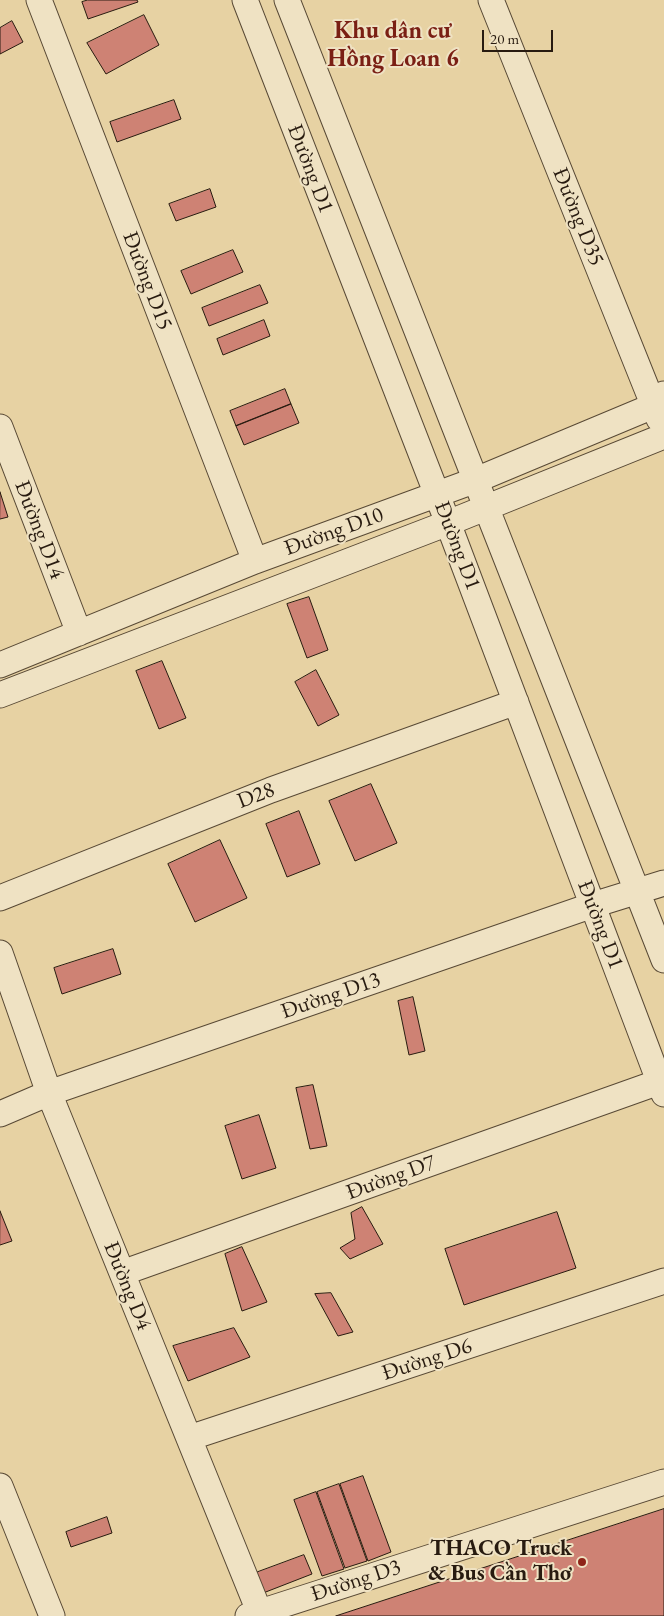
<!DOCTYPE html>
<meta charset="utf-8">
<style>
body{margin:0}
#map{position:relative;width:664px;height:1616px;overflow:hidden;background:#e7d2a3;font-family:"EB Garamond",serif}
canvas{display:block}
.scale{position:absolute;left:482px;top:30px;width:71px;height:22px;box-sizing:border-box;border:2px solid #281b10;border-top:0;padding-left:6px;font-size:15px;line-height:18px;white-space:nowrap;color:#281b10;-webkit-text-stroke:4px #efe2c3;paint-order:stroke}
</style>
<div id="map">
<canvas width="664" height="1616"></canvas>
<div class="scale">20 m</div>
</div>
<script>
const context = document.querySelector('canvas').getContext('2d');
context.lineJoin = 'round';
function fill(path, color) { context.fillStyle = color; context.fill(path, 'evenodd'); }
function trace(path, color, width, dash) { context.strokeStyle = color; context.lineWidth = width; context.lineCap = dash ? 'butt' : 'round'; context.setLineDash(dash || []); context.stroke(path); }
function write(font, color, halo, rows, align = 'center') {
  context.font = font + ' "EB Garamond",serif'; context.lineWidth = 4; context.setLineDash([]); context.textBaseline = 'middle'; context.strokeStyle = halo; context.fillStyle = color; for (const [text, x, y, turn = 0] of rows) {
    context.save(); context.translate(x, y); context.rotate((+turn || 0) * Math.PI / 180); context.textAlign = isNaN(turn) ? turn : align; if (halo) context.strokeText(text, 0, 0); context.fillText(text, 0, 0); context.restore();
  }
}
const building = new Path2D(`
 M 88,0 L 137,0 L 138,2 L 88,19 L 82,2 Z
 M 144,15 L 159,45 L 106,74 L 87,43 Z
 M 12,21 L 23,42 L 0,54 L 0,28 Z
 M 174,100 L 181,119 L 117,142 L 110,122 Z
 M 210,189 L 216,207 L 176,221 L 169,204 Z
 M 233,250 L 243,272 L 191,294 L 181,271 Z
 M 260,285 L 268,303 L 209,326 L 202,308 Z
 M 264,320 L 270,336 L 223,355 L 217,339 Z
 M 285,389 L 291,404 L 236,426 L 230,411 Z
 M 291,404 L 299,423 L 244,445 L 236,426 Z
 M 0,492 L 8,517 L 0,519 Z
 M 309,597 L 328,650 L 307,658 L 287,604 Z
 M 162,661 L 186,718 L 159,729 L 136,671 Z
 M 316,670 L 339,715 L 318,726 L 295,682 Z
 M 371,784 L 397,843 L 355,861 L 329,801 Z
 M 299,811 L 320,864 L 287,877 L 266,824 Z
 M 220,840 L 247,898 L 195,922 L 168,864 Z
 M 113,949 L 121,974 L 62,994 L 54,968 Z
 M 413,997 L 425,1051 L 409,1055 L 398,1001 Z
 M 313,1085 L 327,1146 L 310,1149 L 296,1088 Z
 M 259,1115 L 276,1168 L 242,1179 L 225,1126 Z
 M 362,1207 L 383,1244 L 350,1259 L 340,1248 L 355,1239 L 351,1213 Z
 M 0,1211 L 12,1241 L 0,1245 Z
 M 557,1212 L 576,1268 L 464,1305 L 445,1249 Z
 M 242,1247 L 267,1302 L 242,1311 L 225,1254 Z
 M 331,1293 L 353,1332 L 338,1336 L 315,1294 Z
 M 234,1328 L 250,1357 L 188,1381 L 173,1346 Z
 M 363,1476 L 391,1552 L 368,1561 L 340,1484 Z
 M 339,1484 L 367,1561 L 345,1568 L 317,1492 Z
 M 316,1492 L 344,1569 L 322,1576 L 294,1500 Z
 M 664,1509 L 664,1616 L 336,1616 Z
 M 107,1517 L 112,1533 L 71,1547 L 66,1532 Z
 M 304,1555 L 312,1574 L 258,1595 L 250,1575 Z`);
fill(building, '#ce8274');
trace(building, '#281b10', 1);
const minor = new Path2D(`
 M 39,0 L 255,561
 M 245,0 L 448,523 L 664,1094
 M 287,0 L 664,960
 M 491,0 L 659,419
 M 0,427 L 79,633
 M 0,665 L 255,561 L 476,480 L 653,406 L 664,394
 M 0,695 L 448,523 L 664,436
 M 0,898 L 271,790 L 516,702
 M 0,953 L 49,1093 L 261,1616
 M 0,1114 L 49,1093 L 593,905 L 664,883
 M 122,1273 L 659,1082
 M 189,1438 L 664,1281
 M 0,1486 L 52,1616
 M 248,1616 L 664,1482`);
trace(minor, '#584935', 27);
trace(minor, '#efe2c3', 25);
for (const [x, y, r, color] of [
 [582,1562,5,"#8f2418"]
]) { const dot = new Path2D(); dot.arc(x, y, r, 0, 2 * Math.PI); context.fillStyle = color; context.fill(dot); trace(dot, '#efe2c3', 2); }
write('22px', '#281b10', '#efe2c3', [
 ["Đường D1",310,169,69],
 ["Đường D35",578,217,68],
 ["Đường D15",147,281,69],
 ["Đường D14",39,530,69],
 ["Đường D10",334,532,-20],
 ["Đường D1",457,546,69],
 ["D28",256,796,-21],
 ["Đường D1",600,925,69],
 ["Đường D13",331,996,-19],
 ["Đường D7",391,1178,-20],
 ["Đường D4",127,1286,68],
 ["Đường D6",427,1360,-18],
 ["Đường D3",356,1581,-18]
]);
write('bold 22px', '#281b10', '#efe2c3', [
 ["THACO Truck",572,1549],
 ["& Bus Cần Thơ",572,1574]
], 'right');
write('bold 24px', '#7a1f14', '#efe2c3', [
 ["Khu dân cư",393,31],
 ["Hồng Loan 6",393,59]
]);
</script>
